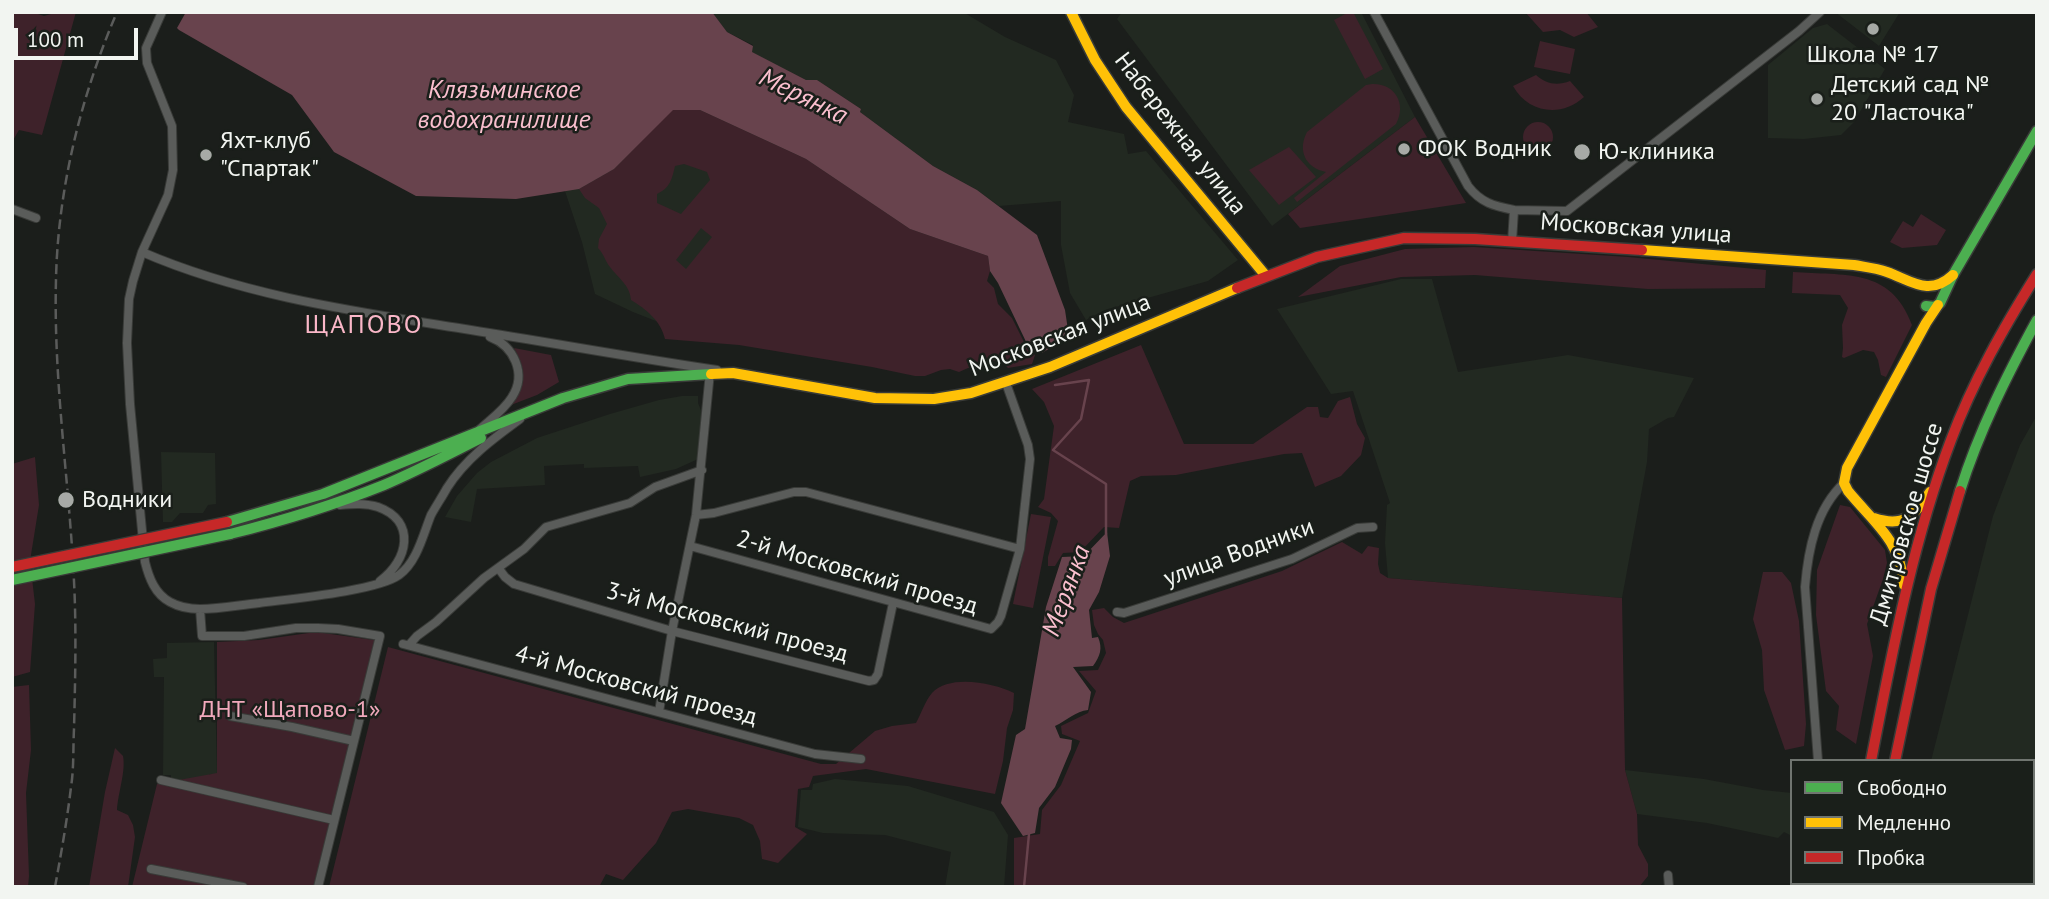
<!DOCTYPE html>
<meta charset="utf-8">
<style>
body{margin:0}
#map{position:relative;width:2049px;height:899px;overflow:hidden;background:#1b1e1b;font-family:"PT Sans",sans-serif}
canvas{display:block}
.frame{position:absolute;inset:0;border:14px solid #f2f5f1;pointer-events:none}
.legend{position:absolute;left:1790px;top:759px;width:245px;height:126px;box-sizing:border-box;background:#1a1f1a;border:2px solid #707570;margin:0;padding:9px 12px;list-style:none;font-size:21px;color:#f2f5f1}
.legend li{display:flex;align-items:center;gap:14px;height:35px}
.legend b{width:35px;border:2px solid #707570}
.scale{position:absolute;left:14px;top:28px;width:124px;height:32px;box-sizing:border-box;border:4px solid #f2f5f1;border-top:0;padding-left:9px;font-size:21px;line-height:24px;white-space:nowrap;color:#f2f5f1;-webkit-text-stroke:5px #1a1f1a;paint-order:stroke}
</style>
<div id="map">
<canvas width="2049" height="899"></canvas>
<div class="frame"></div>
<ul class="legend">
<li><b style="height:9px;background:#4caf50"></b>Свободно</li>
<li><b style="height:9px;background:#ffc107"></b>Медленно</li>
<li><b style="height:9px;background:#c62828"></b>Пробка</li>
</ul>
<div class="scale">100 m</div>
</div>
<script>
const context = document.querySelector('canvas').getContext('2d');
context.lineJoin = 'round';
function fill(path, color) { context.fillStyle = color; context.fill(path, 'evenodd'); }
function trace(path, color, width, dash) { context.strokeStyle = color; context.lineWidth = width; context.lineCap = dash ? 'butt' : 'round'; context.setLineDash(dash || []); context.stroke(path); }
function write(font, color, halo, rows, align = 'center') {
  context.font = font + ' "PT Sans",sans-serif'; context.lineWidth = 5; context.setLineDash([]); context.textBaseline = 'middle'; context.strokeStyle = halo; context.fillStyle = color; for (const [text, x, y, turn = 0] of rows) {
    context.save(); context.translate(x, y); context.rotate((+turn || 0) * Math.PI / 180); context.textAlign = isNaN(turn) ? turn : align; if (halo) context.strokeText(text, 0, 0); context.fillText(text, 0, 0); context.restore();
  }
}
fill(new Path2D(`
 M 712,12 L 963,12 L 1005,37 L 1056,60 L 1074,95 L 1068,122 L 1124,134 L 1128,154 L 1146,151 L 1238,260 L 1208,281 L 1105,310 L 1086,320 L 1070,293 L 1061,245 L 1061,201 L 999,206 L 977,190 L 933,166 L 860,112 L 861,109 L 817,80 L 806,80 L 751,52 L 753,45 L 727,32 Z
 M 1122,12 L 1361,12 L 1415,117 L 1272,226 L 1117,19 Z
 M 1835,12 L 1900,12 L 1879,46 Z
 M 1827,24 L 1885,69 L 1854,122 L 1841,135 L 1804,139 L 1768,138 L 1768,65 L 1813,28 Z
 M 539,148 L 806,159 L 661,323 L 633,312 L 595,294 L 582,242 L 565,191 Z
 M 1401,279 L 1432,279 L 1458,372 L 1568,355 L 1694,378 L 1674,417 L 1668,418 L 1649,429 L 1647,462 L 1622,598 L 1388,578 L 1385,543 L 1387,505 L 1390,503 L 1353,391 L 1331,394 L 1277,309 Z
 M 682,396 L 698,396 L 698,403 L 702,413 L 698,459 L 676,469 L 640,477 L 638,466 L 584,468 L 584,464 L 544,466 L 545,485 L 477,489 L 471,522 L 445,517 L 457,496 L 477,473 L 491,462 L 537,438 L 610,414 L 659,400 Z
 M 2037,415 L 2037,887 L 1898,887 L 1899,883 L 2033,883 L 2033,761 L 1931,761 L 1993,516 L 2020,445 Z
 M 161,452 L 215,453 L 216,504 L 208,505 L 203,513 L 180,513 L 172,522 L 163,522 Z
 M 214,642 L 217,774 L 209,774 L 209,782 L 171,781 L 171,775 L 163,775 L 164,677 L 154,677 L 153,659 L 167,658 L 167,643 Z
 M 1625,770 L 1704,779 L 1763,790 L 1792,793 L 1792,836 L 1784,832 L 1778,838 L 1707,823 L 1637,814 Z
 M 835,779 L 908,786 L 994,812 L 1008,835 L 1004,887 L 945,887 L 951,852 L 885,835 L 823,833 L 798,827 L 801,790 L 812,790 L 813,784 Z`), '#222921');
fill(new Path2D(`
 M 12,12 L 32,12 L 44,16 L 58,12 L 76,12 L 42,135 L 19,130 L 12,142 Z
 M 1349,12 L 1353,12 L 1383,69 L 1365,79 L 1334,20 Z
 M 1525,12 L 1586,12 L 1598,27 L 1574,37 L 1560,30 L 1543,32 Z
 M 1540,41 L 1575,49 L 1570,74 L 1534,67 Z
 M 1536,75 C 1546,84 1557,86 1570,81 L 1584,97 C 1561,118 1528,113 1513,86 Z
 M 1372,84 C 1395,83 1407,104 1396,124 L 1297,202 L 1294,198 L 1326,172 C 1306,168 1297,151 1307,132 L 1366,85 Z
 M 673,109 L 700,110 L 806,159 L 910,229 L 988,256 L 990,271 L 987,281 L 994,288 L 998,304 L 1012,318 L 1028,350 L 1035,355 L 1032,364 L 1008,368 L 1001,361 L 993,361 L 976,368 L 968,368 L 959,372 L 950,369 L 941,370 L 925,376 L 915,376 L 872,367 L 739,345 L 665,339 C 661,321 646,309 631,300 C 630,285 618,278 610,267 C 605,261 604,254 598,248 L 599,239 L 607,224 L 599,208 L 585,198 L 579,189 L 614,169 ZM 684,164 L 707,172 L 710,180 L 681,214 L 657,203 L 657,194 C 670,188 672,179 675,166 ZM 701,228 L 712,237 L 686,269 L 676,260 Z
 M 1415,117 L 1466,203 L 1300,228 L 1288,214 Z
 M1523 137a15 15 0 1 1 30 0a15 15 0 1 1-30 0Z
 M 1289,147 L 1316,177 L 1279,205 L 1249,170 Z
 M 1921,214 L 1946,230 L 1937,245 L 1902,248 L 1890,242 L 1903,221 L 1913,227 Z
 M 1474,247 L 1628,257 L 1766,270 L 1765,288 L 1648,289 L 1475,275 L 1401,277 L 1298,297 L 1340,266 L 1405,249 Z
 M 1793,272 C 1844,276 1891,267 1912,325 L 1886,377 L 1881,375 L 1878,360 L 1874,352 L 1863,350 L 1844,358 L 1842,357 L 1843,348 L 1842,325 L 1848,308 L 1840,295 L 1792,293 Z
 M 1141,345 L 1184,444 L 1253,444 L 1307,407 L 1318,407 L 1320,417 L 1328,418 L 1338,401 L 1350,397 L 1357,424 L 1365,438 L 1361,455 L 1341,476 L 1315,487 L 1302,453 L 1284,454 L 1176,475 L 1141,476 L 1130,481 L 1119,528 L 1104,527 L 1080,552 L 1063,553 L 1055,566 L 1048,566 L 1048,557 L 1058,521 L 1051,513 L 1038,507 L 1044,499 L 1054,426 L 1044,402 L 1032,389 Z
 M 514,348 L 551,355 L 559,382 L 537,395 L 511,405 C 526,383 527,371 514,348 Z
 M 35,457 L 39,505 L 30,561 L 35,604 L 30,672 L 12,677 L 12,464 Z
 M 1840,505 L 1850,507 L 1885,550 L 1887,563 L 1883,579 L 1867,624 L 1873,656 L 1856,744 L 1836,730 L 1839,706 L 1826,691 L 1816,615 L 1817,570 Z
 M 1031,514 L 1051,517 L 1033,608 L 1013,604 Z
 M 1342,542 L 1362,554 L 1368,546 L 1379,548 L 1378,564 L 1380,573 L 1388,578 L 1622,598 L 1625,770 L 1637,814 L 1638,845 L 1648,864 L 1648,876 L 1639,887 L 1014,887 L 1014,838 L 1040,834 L 1042,810 L 1061,785 L 1080,741 L 1062,734 L 1061,726 L 1088,713 L 1096,691 L 1079,671 L 1098,670 L 1106,653 L 1103,640 L 1098,634 L 1094,625 L 1092,610 L 1104,608 L 1113,617 L 1124,623 L 1282,571 Z
 M 1763,572 L 1782,572 L 1791,583 L 1799,621 L 1806,724 L 1804,746 L 1785,750 L 1764,690 L 1762,650 L 1753,619 Z
 M 316,632 L 381,641 L 321,887 L 132,887 L 157,784 L 217,773 L 217,642 L 259,640 Z
 M 388,647 L 821,764 L 836,764 L 875,731 L 892,726 L 916,723 C 921,714 925,701 932,693 C 950,674 993,683 1014,693 L 1013,710 L 1007,728 L 1003,761 L 995,794 L 866,769 L 813,776 L 809,787 L 798,789 L 795,827 L 807,834 L 778,863 L 762,859 L 760,841 L 753,825 L 739,818 L 688,809 L 672,812 L 656,843 L 623,880 L 606,874 L 599,887 L 329,887 Z
 M 29,685 L 31,750 L 26,793 L 29,876 L 28,887 L 12,887 L 12,687 Z
 M 115,748 L 123,756 C 126,771 118,793 117,810 L 128,815 L 133,825 L 135,837 L 128,887 L 89,887 L 105,792 Z`), '#3e222a');
fill(new Path2D(`
 M 186,12 L 712,12 L 727,32 L 753,46 L 752,52 L 806,80 L 817,80 L 861,109 L 860,112 L 933,166 L 977,190 L 1037,235 L 1065,310 L 1068,330 L 1060,342 L 1042,353 L 1029,348 L 998,283 L 990,271 L 988,256 L 910,229 L 806,159 L 791,152 L 700,110 L 673,110 L 614,169 L 579,189 L 516,199 L 416,196 L 334,152 L 292,95 L 179,30 L 177,28 Z
 M 1107,532 L 1110,556 L 1099,592 L 1089,610 L 1092,638 L 1098,637 C 1103,649 1100,656 1093,666 L 1073,667 L 1091,692 L 1088,710 C 1076,711 1066,721 1055,726 L 1060,738 L 1072,740 L 1071,749 L 1055,787 L 1039,808 L 1035,833 L 1023,836 L 1001,803 L 1016,735 L 1025,729 L 1046,607 L 1062,557 L 1084,556 Z`), '#68434d');
trace(new Path2D(`
 M 1055,385 L 1089,380 L 1081,419 L 1053,450 L 1106,484 L 1106,534
 M 1024,887 L 1029,834`), '#68434d', 2.5);
const street = new Path2D(`
 M 162,12 L 146,48 L 147,63 L 172,126 L 173,170 L 168,195 L 142,252 L 133,281 L 129,299 L 127,343 L 130,404 L 145,562 C 149,578 155,594 170,602 C 179,607 190,609 200,609 C 220,609 239,605 259,603 C 289,599 377,591 399,575 C 417,562 423,535 431,515 C 436,506 442,497 447,488 C 465,459 494,438 520,419
 M 1374,12 L 1468,186 C 1481,203 1494,206 1514,210 L 1512,242
 M 12,209 L 36,218
 M 1514,210 L 1567,211 L 1799,31 L 1820,12
 M 142,252 C 246,297 360,312 471,330 C 553,343 635,358 717,370
 M 480,429 C 491,419 504,410 512,397 C 527,374 514,346 490,337
 M 340,505 C 353,504 366,503 378,507 C 417,521 408,561 380,581
 M 696,515 L 714,513 L 794,492 L 806,492 L 1020,549
 M 690,546 L 991,629 L 998,622 L 1001,616 L 1020,549 L 1030,459 L 1028,445 L 1006,383
 M 499,569 L 505,577 L 514,584 L 672,631 L 869,681 L 874,680 L 878,674 L 893,603
 M 200,609 L 202,636 L 244,636 L 296,628 L 318,628 L 338,629 L 380,636 L 318,887
 M 1117,612 L 1124,613 L 1292,559 L 1357,528 L 1373,527
 M 403,644 L 815,754 L 861,759
 M 409,645 L 417,636 L 436,622 L 484,578 L 524,549 L 546,527 L 630,503 L 655,487 L 702,470
 M 659,712 L 672,631 L 696,515 L 710,372
 M 230,716 L 292,727 L 354,741
 M 1818,761 L 1805,587 C 1808,550 1816,509 1844,483
 M 161,780 L 334,820
 M 151,869 L 243,887
 M 1668,875 L 1669,887
 M 1823,887 L 1823,883`);
const fast = new Path2D(`
 M 1926,306 L 1935,307 L 1940,303 L 1953,275 L 2037,131
 M 1960,491 C 1979,431 2007,375 2037,320
 M 227,522 L 323,494 L 563,398 L 628,379 L 711,374
 M 230,534 C 282,521 334,505 384,485 C 417,471 449,454 481,438`);
const slow = new Path2D(`
 M 1071,12 L 1095,60 L 1126,107 L 1266,276
 M 1642,250 L 1854,265 C 1865,267 1876,268 1887,272 C 1912,281 1929,297 1953,275
 M 711,374 L 733,373 L 875,398 L 934,399 L 971,393 L 1050,367 L 1237,288
 M 1874,518 C 1904,528 1914,516 1930,492
 M 1904,585 C 1900,539 1875,524 1848,491 L 1844,483 L 1847,468 L 1926,323 L 1938,305
 M 1871,887 L 1872,883`);
const jam = new Path2D(`
 M 1237,288 L 1317,257 L 1404,238 L 1475,239 L 1642,250
 M 1871,761 C 1892,653 1912,543 1951,440 C 1973,381 2004,327 2037,274
 M 1895,761 L 1931,589 L 1960,491
 M 1849,887 L 1850,883`);
trace(street, '#393b38', 10);
trace(fast, '#393b38', 13);
trace(slow, '#393b38', 13);
trace(jam, '#393b38', 13);
trace(street, '#5a5c5a', 8);
trace(fast, '#4caf50', 10);
trace(slow, '#ffc107', 10);
trace(jam, '#c62828', 10);
trace(new Path2D(`
 M 55,887 C 61,854 67,821 71,787 C 74,768 73,748 74,729 C 75,688 76,648 75,607 C 72,498 53,389 56,279 C 58,188 81,96 117,12`), '#5b5c5b', 2.5, [10, 5]);
const fastBridge = new Path2D(`
 M 12,580 L 230,534`);
const jamBridge = new Path2D(`
 M 12,567 L 227,522`);
trace(fastBridge, '#393b38', 13, []);
trace(jamBridge, '#393b38', 13, []);
trace(fastBridge, '#4caf50', 10);
trace(jamBridge, '#c62828', 10);
for (const [x, y, r, color] of [
 [1873,29,7,"#a7aaa6"],
 [1817,99,7,"#a7aaa6"],
 [1404,149,7,"#a7aaa6"],
 [1582,152,9,"#a7aaa6"],
 [206,155,7,"#a7aaa6"],
 [66,500,9,"#a7aaa6"]
]) { const dot = new Path2D(); dot.arc(x, y, r, 0, 2 * Math.PI); context.fillStyle = color; context.fill(dot); trace(dot, '#1a1f1a', 2.5); }
write('24px', '#f2f5f1', '#1a1f1a', [
 ["Школа № 17",1873,55,"center"],
 ["Детский сад №",1831,85],
 ["20 \"Ласточка\"",1831,113],
 ["Яхт-клуб",220,141],
 ["\"Спартак\"",220,169],
 ["ФОК Водник",1418,149],
 ["Ю-клиника",1598,152],
 ["Водники",82,500]
], 'left');
write('24px', '#f2f5f1', '#1a1f1a', [
 ["Набережная улица",1180,134,52],
 ["Московская улица",1636,229,4],
 ["Московская улица",1060,336,-21],
 ["Дмитровское шоссе",1907,524,-74],
 ["улица Водники",1239,553,-20],
 ["2-й Московский проезд",857,573,16],
 ["3-й Московский проезд",727,623,15],
 ["4-й Московский проезд",636,686,15]
]);
write('24px', '#f1a9bc', '#1a1f1a', [
 ["ДНТ «Щапово-1»",290,710]
]);
write('italic 26px', '#fabfce', '#1a1f1a', [
 ["Клязьминское",504,91],
 ["водохранилище",504,121],
 ["Мерянка",803,97,26],
 ["Мерянка",1067,591,-70]
]);
context.letterSpacing = '2px';
write('26px', '#fab7c8', '#1a1f1a', [
 ["ЩАПОВО",364,326]
]);
context.letterSpacing = '0px';
</script>
